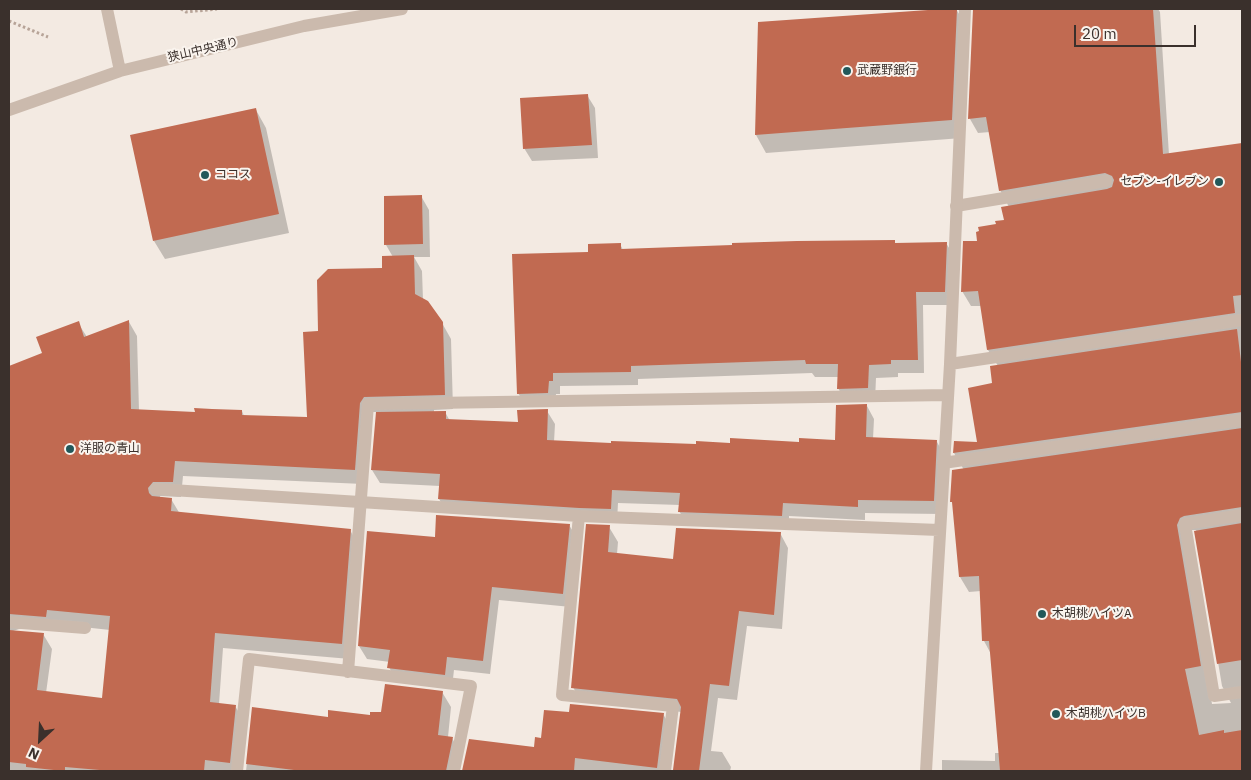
<!DOCTYPE html>
<meta charset="utf-8">
<style>
body{margin:0}
#map{position:relative;width:1251px;height:780px;overflow:hidden;background:#f3eae2;font-family:"IBM Plex Sans",sans-serif}
canvas{display:block}
.frame{position:absolute;inset:0;border:10px solid #3a302c;pointer-events:none}
.north{position:absolute;left:15px;top:715px;width:50px;height:50px;-webkit-text-stroke:4px #faf4ee;paint-order:stroke;rotate:205deg;font-size:14px;font-weight:700;line-height:20px;text-align:center;color:#3a302c}
.north::after{content:'';display:block;margin:auto;width:18px;height:22px;background:#3a302c;clip-path:polygon(50% 0,100% 100%,50% 72%,0 100%)}
.scale{position:absolute;left:1074px;top:25px;width:122px;height:22px;box-sizing:border-box;border:2px solid #3a302c;border-top:0;padding-left:6px;font-size:15px;line-height:18px;white-space:nowrap;color:#3a302c;-webkit-text-stroke:4px #faf4ee;paint-order:stroke}
</style>
<div id="map">
<canvas width="1251" height="780"></canvas>
<div class="frame"></div>
<div class="north">N</div>
<div class="scale">20 m</div>
</div>
<script>
const context = document.querySelector('canvas').getContext('2d');
context.lineJoin = 'round';
function fill(path, color) { context.fillStyle = color; context.fill(path, 'evenodd'); }
function trace(path, color, width, dash) { context.strokeStyle = color; context.lineWidth = width; context.lineCap = dash ? 'butt' : 'round'; context.setLineDash(dash || []); context.stroke(path); }
function write(font, color, halo, rows, align = 'center') {
  context.font = font + ' "IBM Plex Sans","Noto Sans JP",sans-serif'; context.lineWidth = 4; context.setLineDash([]); context.textBaseline = 'middle'; context.strokeStyle = halo; context.fillStyle = color; for (const [text, x, y, turn = 0] of rows) {
    context.save(); context.translate(x, y); context.rotate((+turn || 0) * Math.PI / 180); context.textAlign = isNaN(turn) ? turn : align; if (halo) context.strokeText(text, 0, 0); context.fillText(text, 0, 0); context.restore();
  }
}
fill(new Path2D(`
 M 956,9 L 967,27 L 962,138 L 766,153 L 756,135 L 759,23 Z
 M 974,9 L 1158,9 L 1160,12 L 1169,155 L 1242,144 L 1242,771 L 942,771 L 942,760 L 995,761 L 995,753 L 1000,753 L 991,654 L 984,641 L 981,591 L 969,592 L 960,577 L 954,505 L 951,501 L 964,470 L 954,453 L 955,442 L 978,443 L 998,366 L 988,350 L 981,306 L 971,306 L 962,291 L 979,242 L 997,225 L 1005,221 L 1009,207 L 1000,190 L 990,132 L 978,133 L 970,119 ZM 1192,530 L 1196,530 L 1222,686 L 1231,703 L 1212,704 L 1185,537 Z
 M 587,95 L 595,108 L 598,158 L 532,161 L 524,148 Z
 M 256,110 L 266,128 L 289,233 L 165,259 L 154,241 Z
 M 421,196 L 429,210 L 430,257 L 414,257 L 422,271 L 423,300 L 442,323 L 451,339 L 453,409 L 434,410 L 434,412 L 445,412 L 450,421 L 519,423 L 547,411 L 555,424 L 554,442 L 697,446 L 836,441 L 867,406 L 874,419 L 873,439 L 937,442 L 944,455 L 941,514 L 865,513 L 865,520 L 789,516 L 789,528 L 687,524 L 679,511 L 680,505 L 618,503 L 617,522 L 447,512 L 439,499 L 440,486 L 380,483 L 372,470 L 377,412 L 372,412 L 363,484 L 183,476 L 181,497 L 160,496 L 160,498 L 171,499 L 180,514 L 350,530 L 358,545 L 350,659 L 223,648 L 219,704 L 235,706 L 244,721 L 238,771 L 9,771 L 9,367 L 44,354 L 78,323 L 87,337 L 129,322 L 137,336 L 139,411 L 196,414 L 242,411 L 244,416 L 309,419 L 319,332 L 383,269 L 393,257 L 386,245 ZM 55,624 L 110,630 L 103,699 L 46,693 L 52,649 L 43,634 L 13,631 L 19,629 Z
 M 894,241 L 896,244 L 946,243 L 954,256 L 952,305 L 923,305 L 924,373 L 898,373 L 898,377 L 876,378 L 875,401 L 846,402 L 838,388 L 838,377 L 815,377 L 812,373 L 638,379 L 638,385 L 560,386 L 560,394 L 556,394 L 555,406 L 526,406 L 518,393 L 590,253 L 620,244 L 623,250 Z
 M 569,525 L 577,538 L 571,607 L 499,600 L 490,674 L 454,670 L 452,687 L 396,681 L 389,667 L 390,662 L 367,659 L 359,646 L 436,538 Z
 M 609,527 L 618,542 L 617,554 L 675,560 L 780,533 L 788,548 L 782,629 L 747,626 L 737,700 L 718,698 L 711,751 L 722,752 L 731,767 L 730,771 L 674,771 L 682,712 L 581,702 L 573,687 Z
 M 442,692 L 451,707 L 448,737 L 452,738 L 460,753 L 457,771 L 246,771 L 253,708 L 329,718 L 371,716 L 382,714 Z
 M 570,714 L 663,714 L 672,729 L 667,771 L 463,771 L 470,740 L 535,749 L 542,739 Z`), '#0003');
fill(new Path2D(`
 M 942,9 L 957,9 L 952,120 L 755,135 L 758,22 Z
 M 973,9 L 1153,9 L 1163,154 L 1242,143 L 1242,295 L 1233,296 L 1235,313 L 987,350 L 978,291 L 961,292 L 963,241 L 977,241 L 976,232 L 979,231 L 978,227 L 996,224 L 995,221 L 1004,220 L 1001,207 L 1107,189 L 1112,187 L 1114,180 L 1112,176 L 1105,173 L 999,191 L 986,117 L 968,119 Z
 M 588,94 L 592,145 L 523,149 L 520,98 Z
 M 256,108 L 279,214 L 153,241 L 130,135 Z
 M 422,195 L 423,244 L 384,245 L 384,196 Z
 M 895,240 L 895,243 L 947,242 L 945,292 L 916,292 L 918,360 L 891,360 L 891,364 L 869,365 L 868,388 L 837,389 L 838,364 L 806,364 L 805,360 L 631,366 L 631,372 L 553,373 L 553,381 L 549,381 L 548,393 L 517,394 L 512,254 L 588,252 L 588,244 L 621,243 L 621,249 L 732,245 L 732,243 L 797,241 Z
 M 414,255 L 415,294 L 428,301 L 443,322 L 445,395 L 364,397 L 360,403 L 355,470 L 175,461 L 173,482 L 153,482 L 148,488 L 149,493 L 152,496 L 172,498 L 171,511 L 351,529 L 342,644 L 215,633 L 210,702 L 236,705 L 230,763 L 205,760 L 204,771 L 111,771 L 65,767 L 65,771 L 63,771 L 26,767 L 26,764 L 9,762 L 9,630 L 44,633 L 37,690 L 102,698 L 110,616 L 47,610 L 46,617 L 9,614 L 9,366 L 42,353 L 36,337 L 79,321 L 84,337 L 129,320 L 131,409 L 195,412 L 194,408 L 212,409 L 242,410 L 242,415 L 307,417 L 303,332 L 318,331 L 317,280 L 328,269 L 382,268 L 382,256 Z
 M 1237,329 L 1242,370 L 1242,412 L 953,453 L 954,441 L 977,442 L 968,388 L 992,383 L 990,366 Z
 M 867,404 L 866,437 L 937,440 L 934,501 L 858,500 L 858,507 L 783,503 L 782,516 L 678,512 L 680,493 L 612,490 L 611,509 L 579,508 L 438,499 L 440,474 L 371,470 L 376,412 L 446,411 L 446,419 L 518,422 L 517,410 L 548,409 L 547,440 L 611,443 L 611,441 L 696,444 L 696,441 L 730,443 L 730,438 L 799,442 L 799,438 L 835,440 L 836,405 Z
 M 1242,428 L 1242,507 L 1184,516 L 1180,518 L 1177,525 L 1201,666 L 1185,669 L 1199,735 L 1224,730 L 1224,733 L 1242,730 L 1242,771 L 1000,771 L 989,641 L 982,641 L 979,576 L 959,577 L 952,502 L 950,502 L 952,470 Z
 M 436,515 L 570,524 L 563,594 L 492,587 L 483,661 L 447,657 L 445,675 L 387,668 L 390,650 L 358,646 L 367,531 L 435,537 Z
 M 1242,523 L 1242,660 L 1217,664 L 1194,531 Z
 M 586,524 L 610,525 L 608,552 L 673,559 L 676,528 L 781,532 L 774,615 L 739,611 L 729,686 L 710,684 L 699,771 L 673,770 L 681,707 L 677,699 L 571,688 Z
 M 385,684 L 443,691 L 438,735 L 453,737 L 446,771 L 302,771 L 246,764 L 252,707 L 328,717 L 328,710 L 370,715 L 370,712 L 381,712 Z
 M 570,704 L 664,713 L 657,768 L 575,758 L 574,771 L 462,771 L 469,739 L 534,747 L 535,737 L 541,738 L 544,710 L 569,712 Z`), '#c16a51');
trace(new Path2D(`
 M 181,9 L 186,12 L 217,9
 M 9,21 L 48,37`), '#b7a498', 3, [2.5, 2.5]);
trace(new Path2D(`
 M 956,206 L 1106,181
 M 9,622 L 85,628`), '#cbbaad', 12);
trace(new Path2D(`
 M 950,364 L 1242,320
 M 943,463 L 1242,420
 M 156,489 L 579,516 L 939,530
 M 1242,515 L 1185,524 L 1214,696 L 1242,692
 M 579,516 L 562,695 L 673,706 L 665,771
 M 348,672 L 368,404 L 948,395
 M 237,771 L 249,659 L 471,686 L 454,771
 M 926,771 L 950,364 L 965,9`), '#cbbaad', 12);
trace(new Path2D(`
 M 107,9 L 120,71
 M 9,110 L 120,71 L 304,26 L 402,9`), '#cbbaad', 12);
for (const [x, y, r, color] of [
 [847,71,5,"#22585a"],
 [205,175,5,"#22585a"],
 [1219,182,5,"#22585a"],
 [70,449,5,"#22585a"],
 [1042,614,5,"#22585a"],
 [1056,714,5,"#22585a"]
]) { const dot = new Path2D(); dot.arc(x, y, r, 0, 2 * Math.PI); context.fillStyle = color; context.fill(dot); trace(dot, '#faf4ee', 2); }
write('12px', '#3a302c', '#faf4ee', [
 ["狭山中央通り",203,50,-13]
]);
write('12px', '#3a302c', '#faf4ee', [
 ["武蔵野銀行",857,71],
 ["ココス",215,175],
 ["セブン-イレブン",1209,182,"right"],
 ["洋服の青山",80,449],
 ["木胡桃ハイツA",1052,614],
 ["木胡桃ハイツB",1066,714]
], 'left');
</script>
